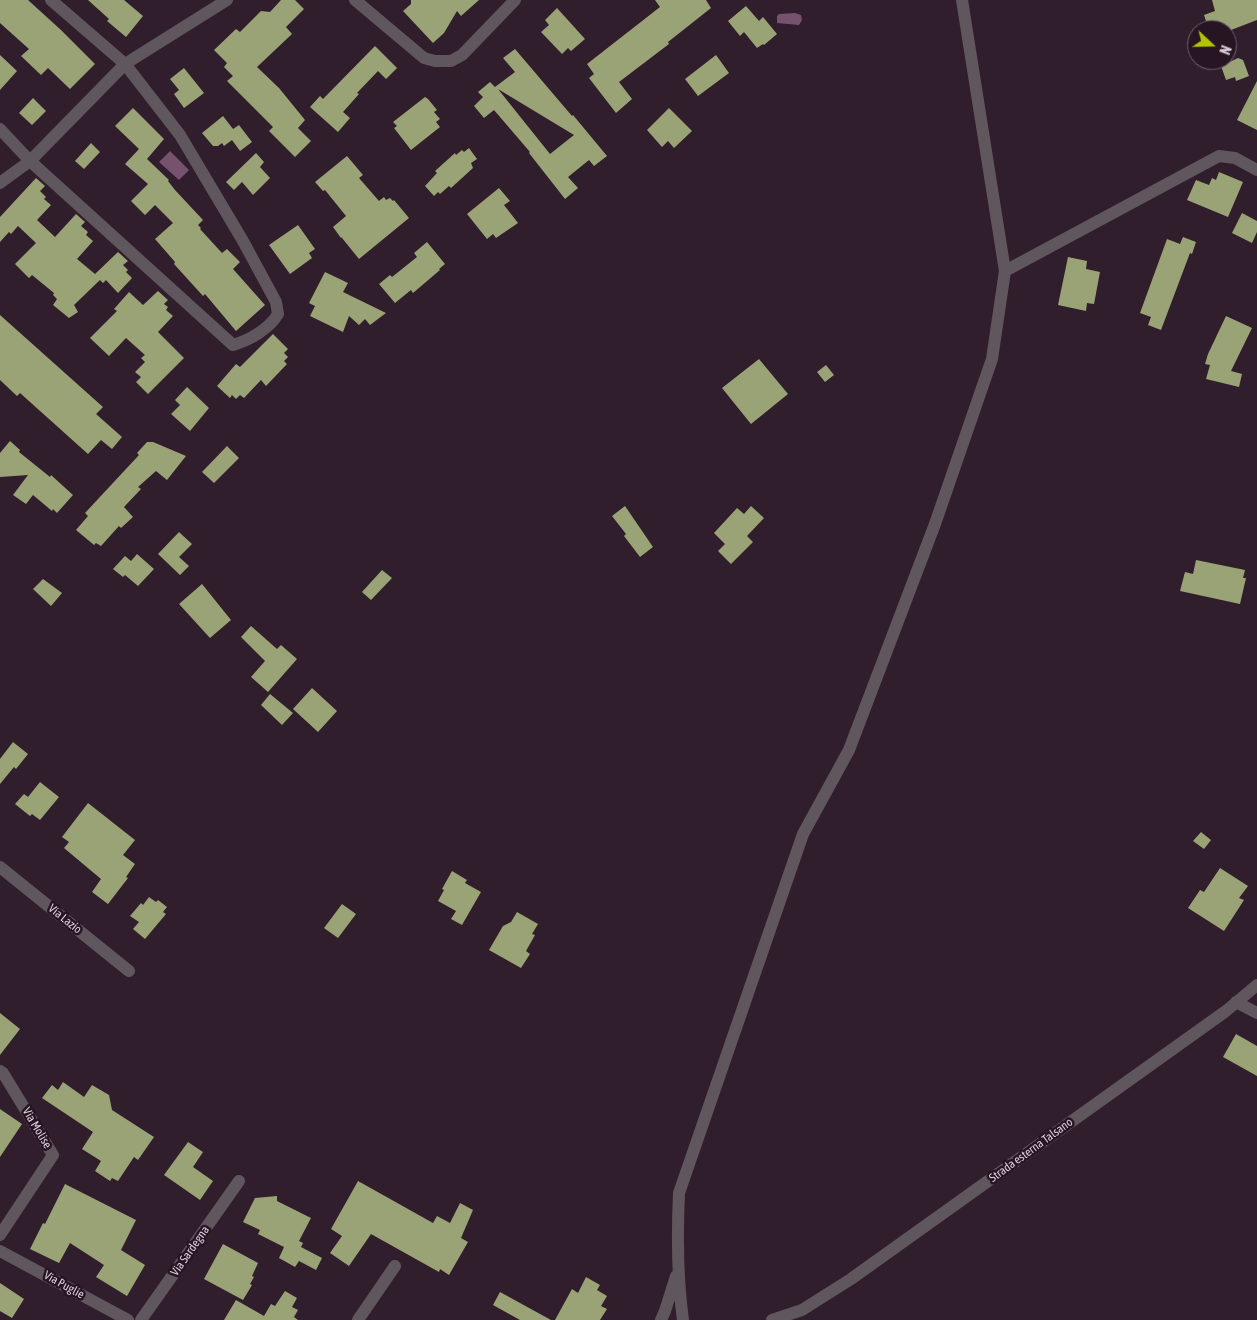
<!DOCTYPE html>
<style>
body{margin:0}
#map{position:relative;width:1257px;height:1320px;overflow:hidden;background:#311e2d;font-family:"Asap Condensed",sans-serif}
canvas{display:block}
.north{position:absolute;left:1187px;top:20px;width:50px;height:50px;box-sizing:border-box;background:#271523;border:1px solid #6f5f6c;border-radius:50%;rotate:111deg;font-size:14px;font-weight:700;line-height:20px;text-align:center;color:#dccfd9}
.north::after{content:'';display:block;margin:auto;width:18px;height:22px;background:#b1c500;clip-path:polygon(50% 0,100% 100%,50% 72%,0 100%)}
</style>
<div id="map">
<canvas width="1257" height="1320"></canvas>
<div class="north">N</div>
</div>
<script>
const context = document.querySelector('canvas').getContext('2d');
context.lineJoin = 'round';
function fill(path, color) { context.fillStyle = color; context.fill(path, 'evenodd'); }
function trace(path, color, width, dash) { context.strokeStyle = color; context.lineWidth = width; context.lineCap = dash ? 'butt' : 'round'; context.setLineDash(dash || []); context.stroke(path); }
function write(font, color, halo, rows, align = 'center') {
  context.font = font + ' "Asap Condensed",sans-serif'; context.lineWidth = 5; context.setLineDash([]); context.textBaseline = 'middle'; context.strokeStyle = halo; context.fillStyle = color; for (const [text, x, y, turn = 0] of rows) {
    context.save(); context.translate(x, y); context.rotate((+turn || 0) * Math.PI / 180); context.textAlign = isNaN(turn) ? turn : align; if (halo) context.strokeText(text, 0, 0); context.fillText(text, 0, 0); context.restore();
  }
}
fill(new Path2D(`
 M 795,13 L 801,15 L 802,20 L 799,25 L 777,23 L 777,16 L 779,14 Z
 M 170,151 L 189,170 L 179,180 L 159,162 Z`), '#76526e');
fill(new Path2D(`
 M 0,0 L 28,0 L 61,30 L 95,64 L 70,89 L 48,68 L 41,75 L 21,56 L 29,49 L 0,23 Z
 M 88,0 L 124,0 L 143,16 L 126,37 L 107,21 L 109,19 Z
 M 281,0 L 295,0 L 304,9 L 286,27 L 292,34 L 257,67 L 279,88 L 305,120 L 298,128 L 311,141 L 295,157 L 269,131 L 273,127 L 227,81 L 233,76 L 224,67 L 227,63 L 214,50 L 236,29 L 240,32 L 261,11 L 270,12 Z
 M 411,0 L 479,0 L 461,16 L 457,11 L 444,33 L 433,43 L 403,11 L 411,4 Z
 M 655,0 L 706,0 L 711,8 L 668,42 L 669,44 L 619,82 L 632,99 L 616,113 L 589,78 L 594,74 L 587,64 L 660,7 Z
 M 1212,0 L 1257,0 L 1257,20 L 1231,30 L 1209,30 L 1204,15 L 1215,11 Z
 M 746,6 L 759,21 L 763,17 L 777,34 L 764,45 L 763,44 L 757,48 L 744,32 L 740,36 L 728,21 Z
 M 557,8 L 585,39 L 571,51 L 568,48 L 562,54 L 541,32 L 549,25 L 545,20 Z
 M 375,46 L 397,68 L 386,79 L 378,71 L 357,93 L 359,94 L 343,112 L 350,118 L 338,132 L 310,107 L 320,96 L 323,99 Z
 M 515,49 L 572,116 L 573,115 L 607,156 L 594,166 L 589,160 L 568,177 L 578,188 L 565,199 L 529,153 L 530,152 L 494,110 L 484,118 L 474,106 L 483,97 L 478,92 L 490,82 L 495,87 L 515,72 L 503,58 ZM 498,89 L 574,135 L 550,154 Z
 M 0,55 L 17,71 L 0,90 Z
 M 716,55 L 729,73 L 698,96 L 685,79 Z
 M 1238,58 L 1243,60 L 1249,76 L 1236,81 L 1235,77 L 1226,80 L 1221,66 Z
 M 184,68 L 204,93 L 184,108 L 174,94 L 179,90 L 170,79 Z
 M 1257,81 L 1257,130 L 1237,120 Z
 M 425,97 L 428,99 L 437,110 L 434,112 L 440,119 L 436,122 L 440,127 L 411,150 L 394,128 L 397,126 L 393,122 Z
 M 33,98 L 46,111 L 32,125 L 19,113 Z
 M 133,108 L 164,139 L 147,159 L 169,180 L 168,181 L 175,190 L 203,220 L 198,225 L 201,228 L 200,229 L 222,253 L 227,249 L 240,262 L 233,269 L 265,305 L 236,331 L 205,294 L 203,296 L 174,264 L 175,262 L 155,239 L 173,223 L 155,205 L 145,215 L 131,201 L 148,184 L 125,164 L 139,149 L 115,126 Z
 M 669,108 L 692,131 L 674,148 L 668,141 L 662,147 L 647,130 Z
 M 223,116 L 233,129 L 239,125 L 252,142 L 240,151 L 232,140 L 224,146 L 222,143 L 218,146 L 213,146 L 202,133 Z
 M 91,143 L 100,152 L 84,169 L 75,161 Z
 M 469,148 L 477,159 L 471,163 L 473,168 L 451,188 L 449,186 L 440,194 L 438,192 L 434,196 L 425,186 L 437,173 L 435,171 L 455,153 L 456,155 L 462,150 L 464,152 Z
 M 256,153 L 264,162 L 260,167 L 270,178 L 253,195 L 242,182 L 234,190 L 226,182 Z
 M 347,156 L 363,175 L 359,178 L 379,201 L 384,197 L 386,200 L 390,198 L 393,201 L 394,200 L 409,218 L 359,259 L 342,238 L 343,237 L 341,238 L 333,227 L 346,216 L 325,190 L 323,191 L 315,182 Z
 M 1219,172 L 1243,182 L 1228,217 L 1187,200 L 1196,180 L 1209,185 L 1212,178 L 1216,180 Z
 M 36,178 L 45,186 L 40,191 L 46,197 L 44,199 L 51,205 L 37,220 L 55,237 L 76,214 L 85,222 L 81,226 L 88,232 L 86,235 L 93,241 L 77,259 L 95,274 L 118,252 L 128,261 L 123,265 L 128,270 L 126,272 L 132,278 L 118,293 L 106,280 L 103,283 L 100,280 L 74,305 L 78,312 L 69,318 L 53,305 L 57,299 L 53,295 L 54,293 L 32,275 L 29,278 L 15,264 L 36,243 L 18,226 L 11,234 L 9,232 L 0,242 L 0,217 Z
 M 499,188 L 510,201 L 504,205 L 518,223 L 496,238 L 493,234 L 487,239 L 467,214 Z
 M 1242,213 L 1257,221 L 1257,232 L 1252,243 L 1232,233 Z
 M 298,225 L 315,249 L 309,253 L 312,258 L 290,274 L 269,245 Z
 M 1183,237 L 1196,242 L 1192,254 L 1190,253 L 1161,330 L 1148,325 L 1151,317 L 1140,313 L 1167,239 L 1180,244 Z
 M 427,242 L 445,264 L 439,269 L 440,270 L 413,293 L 411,290 L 395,303 L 379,284 L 390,275 L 392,277 L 417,257 L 414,253 Z
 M 1068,257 L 1087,261 L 1086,269 L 1100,272 L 1094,304 L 1087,303 L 1086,311 L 1058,305 Z
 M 325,272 L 348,283 L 343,292 L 386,313 L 370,325 L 365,319 L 359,325 L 349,316 L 343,332 L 310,316 L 315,306 L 309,303 Z
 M 158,291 L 168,300 L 164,304 L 168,307 L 166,310 L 173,316 L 158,332 L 184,358 L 148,394 L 136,382 L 141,377 L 135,372 L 145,362 L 141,358 L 145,355 L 126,338 L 109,356 L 90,338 L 117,311 L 114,309 L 129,292 L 143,305 Z
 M 0,315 L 103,407 L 96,414 L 122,437 L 112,449 L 101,440 L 88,454 L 20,393 L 17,396 L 0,380 Z
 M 1226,316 L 1252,328 L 1231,371 L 1242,374 L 1239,387 L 1206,379 L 1210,365 L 1205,364 L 1208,354 Z
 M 273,334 L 288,349 L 284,353 L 288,357 L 284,361 L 287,364 L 266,386 L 261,380 L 244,398 L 240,395 L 236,399 L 232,395 L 230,398 L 217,386 L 236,364 L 240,367 Z
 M 759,359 L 788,394 L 751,424 L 722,388 Z
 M 826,365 L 834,375 L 825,382 L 817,372 Z
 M 187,387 L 209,408 L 190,431 L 171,414 L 180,405 L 175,400 Z
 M 10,441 L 20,450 L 19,452 L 50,477 L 51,475 L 73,495 L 57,513 L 53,509 L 52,511 L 33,495 L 26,504 L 13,495 L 28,475 L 0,477 L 0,453 Z
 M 147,442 L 153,442 L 186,456 L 167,480 L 156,471 L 138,487 L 141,489 L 124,507 L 133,517 L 121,528 L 119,526 L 101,546 L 96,543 L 94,545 L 76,530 L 88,516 L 85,513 L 139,455 L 137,453 Z
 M 227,446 L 239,458 L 214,483 L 202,472 Z
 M 625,506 L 653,547 L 640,557 L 624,536 L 626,534 L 612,516 Z
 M 751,506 L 764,518 L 747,536 L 753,542 L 731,564 L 718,551 L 725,544 L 714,533 L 737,508 L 744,514 Z
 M 179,532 L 192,544 L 179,557 L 189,566 L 180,575 L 158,554 Z
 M 137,554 L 154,569 L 138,586 L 125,575 L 123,577 L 113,569 L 125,556 L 131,561 Z
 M 1196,560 L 1245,570 L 1243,578 L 1246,578 L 1240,604 L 1180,591 L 1185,572 L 1193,574 Z
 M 382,570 L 392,578 L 371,600 L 362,592 Z
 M 43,579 L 62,593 L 51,606 L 33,589 Z
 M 202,584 L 231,620 L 210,638 L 179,604 Z
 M 251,626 L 277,649 L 281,645 L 297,659 L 268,692 L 251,677 L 265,661 L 241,637 Z
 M 312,688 L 337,711 L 318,732 L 293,709 Z
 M 270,694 L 293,713 L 282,725 L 261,705 Z
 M 13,742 L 28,754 L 16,769 L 14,767 L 0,784 L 0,759 Z
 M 40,782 L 59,797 L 40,820 L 32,814 L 30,816 L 15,804 L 24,794 L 28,797 Z
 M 88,803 L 135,840 L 123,855 L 135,864 L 126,877 L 128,878 L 108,904 L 92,892 L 101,879 L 64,848 L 69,842 L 62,837 Z
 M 1201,832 L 1211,840 L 1204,849 L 1193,841 Z
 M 1220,868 L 1248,886 L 1239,898 L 1244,900 L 1224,931 L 1188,908 L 1200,890 L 1204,892 Z
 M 452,871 L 467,880 L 465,883 L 481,892 L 462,925 L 451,919 L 456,911 L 438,901 L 444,890 L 442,889 Z
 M 149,897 L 156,902 L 158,900 L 167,907 L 163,912 L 166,914 L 145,939 L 133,929 L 139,922 L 130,916 L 141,903 L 143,905 Z
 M 342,904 L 356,914 L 338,938 L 324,928 Z
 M 517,912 L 538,924 L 532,934 L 535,935 L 526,951 L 530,954 L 521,968 L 489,950 L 503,926 L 511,922 Z
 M 0,1013 L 20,1029 L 0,1055 Z
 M 1236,1034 L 1257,1046 L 1257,1076 L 1223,1057 Z
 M 63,1082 L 84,1097 L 92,1085 L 109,1095 L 112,1110 L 154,1137 L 138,1160 L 134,1157 L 118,1181 L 112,1178 L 110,1181 L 95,1171 L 101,1161 L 82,1149 L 93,1132 L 42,1098 L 52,1085 L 58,1090 Z
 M 0,1109 L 22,1124 L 0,1157 Z
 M 188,1142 L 203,1152 L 193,1167 L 213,1181 L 200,1200 L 164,1175 Z
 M 358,1181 L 433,1223 L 437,1216 L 450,1223 L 460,1203 L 473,1210 L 461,1238 L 468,1242 L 449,1275 L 440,1269 L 439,1272 L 371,1234 L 349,1266 L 330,1253 L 342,1236 L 331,1229 Z
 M 65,1184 L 136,1220 L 121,1250 L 145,1265 L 127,1296 L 96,1277 L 104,1265 L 70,1243 L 59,1263 L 30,1249 L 43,1223 L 45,1224 Z
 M 277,1196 L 277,1201 L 311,1218 L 299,1241 L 303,1243 L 301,1247 L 322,1258 L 316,1270 L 299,1261 L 295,1267 L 279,1258 L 284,1247 L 258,1234 L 260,1230 L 243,1222 L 255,1198 Z
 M 223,1244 L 258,1263 L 252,1276 L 254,1277 L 250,1284 L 252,1285 L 243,1300 L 204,1279 Z
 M 586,1277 L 600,1285 L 597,1290 L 607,1296 L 601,1306 L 607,1309 L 600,1320 L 555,1320 L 572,1289 L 578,1293 Z
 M 0,1283 L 24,1299 L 12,1318 L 0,1311 Z
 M 285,1291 L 297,1298 L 292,1307 L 298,1310 L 294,1317 L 298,1320 L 224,1320 L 236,1300 L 264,1316 L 271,1304 L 275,1306 Z
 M 500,1292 L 551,1320 L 520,1320 L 493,1305 Z`), '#9aa375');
trace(new Path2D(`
 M 355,0 L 424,58 L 435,61 L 451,61 L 462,55 L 515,0
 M 0,129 L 30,161 L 233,345 C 250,340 269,329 278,314 L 276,302 L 243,241 L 180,135 L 125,64 L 51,0
 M 0,183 L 30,161 L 125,64 L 227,0
 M 1005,271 L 1219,156 L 1235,158 L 1257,170
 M 0,867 L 129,971
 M 1236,1002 L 1257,1013
 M 0,1071 L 3,1073 L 53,1155 L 0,1235
 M 0,1251 L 128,1320
 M 141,1320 L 239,1181
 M 358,1320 L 395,1266
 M 661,1320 L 665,1311 L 676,1276
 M 683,1320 C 677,1277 677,1236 679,1193 L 803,834 L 849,750 L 935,524 L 992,359 L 1005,271 L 962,0
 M 772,1320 L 802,1310 L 851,1279 L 1226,1011 L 1257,985`), '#60565d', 12);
write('12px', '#dccfd9', '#271523', [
 ["Via Lazio",65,919,39],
 ["Via Molise",37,1128,59],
 ["Strada esterna Talsano",1031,1150,-36],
 ["Via Sardegna",190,1251,-55],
 ["Via Puglie",64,1285,29]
]);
</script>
